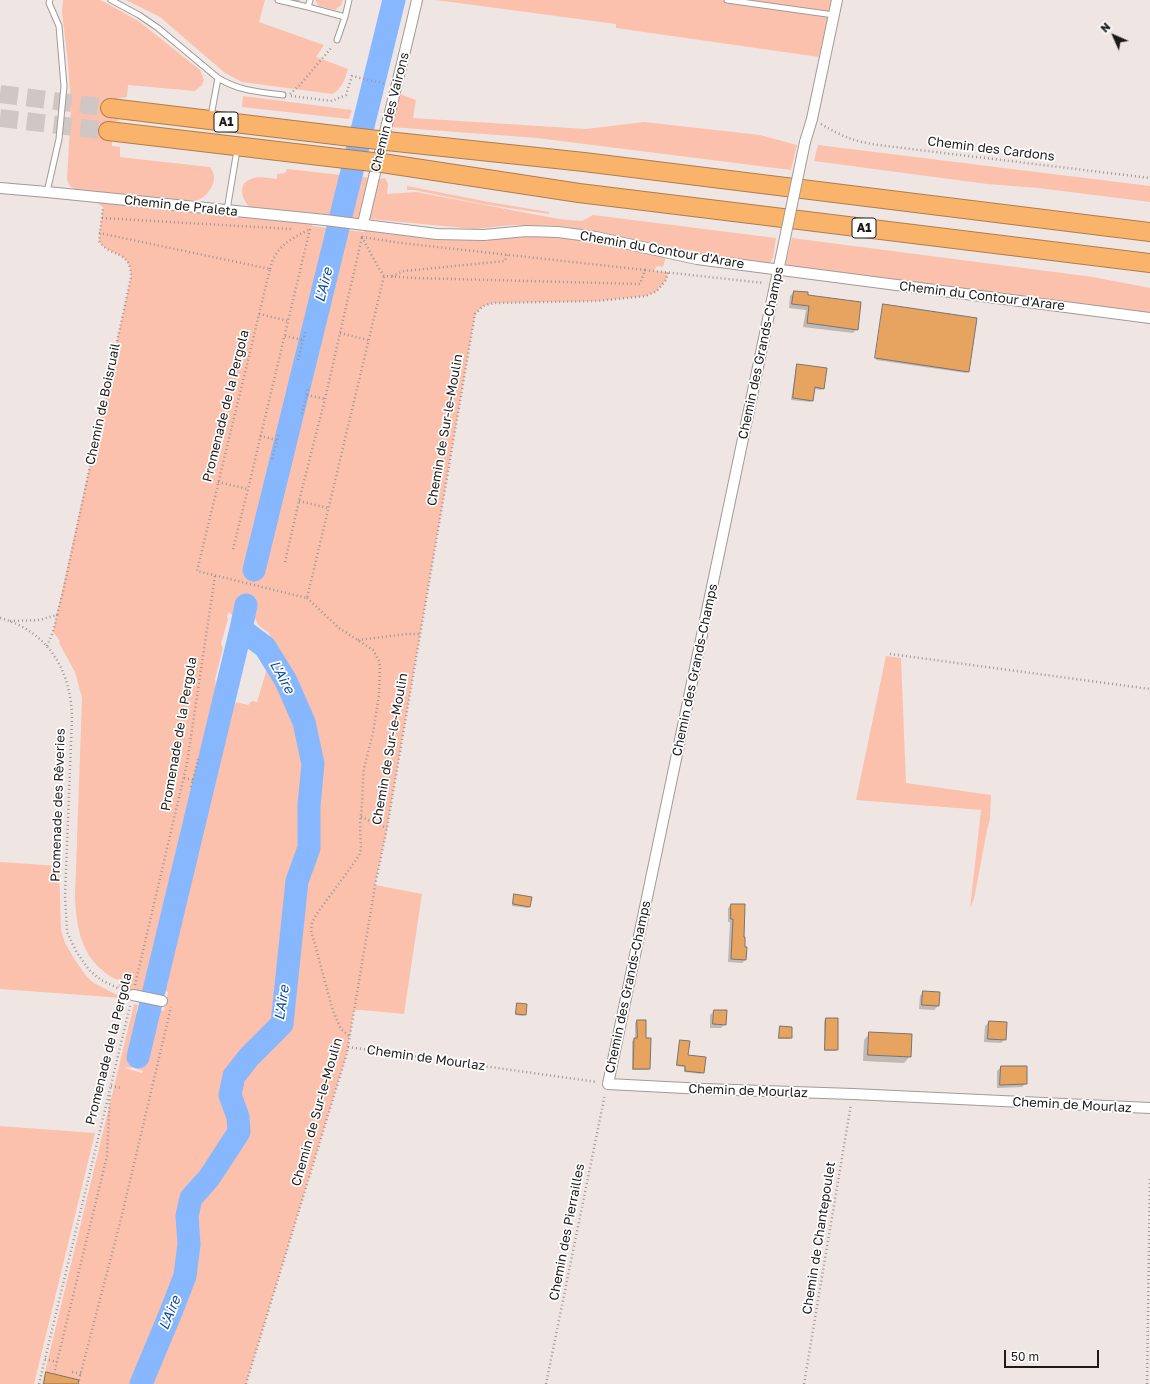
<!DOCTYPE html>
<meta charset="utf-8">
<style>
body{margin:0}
#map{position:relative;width:1150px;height:1384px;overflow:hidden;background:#efe6e3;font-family:"Golos Text",sans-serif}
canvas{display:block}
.north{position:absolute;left:1094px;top:16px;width:40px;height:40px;-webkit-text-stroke:3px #fff;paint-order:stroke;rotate:315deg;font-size:11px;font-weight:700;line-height:16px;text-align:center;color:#1d1a19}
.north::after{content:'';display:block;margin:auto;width:14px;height:18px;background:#1d1a19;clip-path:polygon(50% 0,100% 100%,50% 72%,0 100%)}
.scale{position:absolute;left:1004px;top:1350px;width:95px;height:18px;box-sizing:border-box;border:2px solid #1d1a19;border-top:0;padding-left:5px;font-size:12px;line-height:14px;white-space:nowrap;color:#1d1a19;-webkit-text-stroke:3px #fff;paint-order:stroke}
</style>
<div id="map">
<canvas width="1150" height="1384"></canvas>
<div class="north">N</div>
<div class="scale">50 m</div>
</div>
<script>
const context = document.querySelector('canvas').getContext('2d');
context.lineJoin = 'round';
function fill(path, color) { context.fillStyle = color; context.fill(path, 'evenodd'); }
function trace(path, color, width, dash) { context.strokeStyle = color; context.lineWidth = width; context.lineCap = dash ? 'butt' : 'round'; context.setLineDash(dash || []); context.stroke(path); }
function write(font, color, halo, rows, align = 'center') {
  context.font = font + ' "Golos Text",sans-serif'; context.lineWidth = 3.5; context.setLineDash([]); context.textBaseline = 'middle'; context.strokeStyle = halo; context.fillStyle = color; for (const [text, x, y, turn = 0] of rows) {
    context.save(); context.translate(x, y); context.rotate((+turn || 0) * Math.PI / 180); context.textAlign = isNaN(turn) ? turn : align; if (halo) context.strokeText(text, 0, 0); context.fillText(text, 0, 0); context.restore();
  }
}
fill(new Path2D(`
 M 63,0 L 100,0 L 108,4 L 140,22 L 200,70 L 204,80 L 202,85 L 195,91 L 128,85 L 127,97 L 119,98 L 112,101 L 110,114 L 114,118 L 120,120 L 107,125 L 108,138 L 112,141 L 112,146 L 120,147 L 120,157 L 210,167 C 212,170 214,173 214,176 C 215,187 205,198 196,201 L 81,191 C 73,189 70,188 67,180 L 71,107 L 68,63 L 62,12 Z
 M 126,0 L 265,0 L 259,22 L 324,45 L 316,57 L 348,69 C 345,79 342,89 332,94 L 242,82 L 225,73 L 160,17 Z
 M 315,0 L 343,0 L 341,5 L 335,10 L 319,6 Z
 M 436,0 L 832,0 L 819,57 L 616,28 L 616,24 Z
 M 400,94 L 416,100 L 413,118 L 586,129 L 644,122 L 760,135 L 797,145 L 791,170 L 537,138 L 391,127 Z
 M 243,96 L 352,110 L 349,119 L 242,107 Z
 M 818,145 L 1150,186 L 1150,202 L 1038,188 L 987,184 L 814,161 Z
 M 287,169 L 342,175 L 332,217 L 251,208 C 240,199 237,182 254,178 C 261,176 270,178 277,179 L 277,174 L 285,173 Z
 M 359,176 L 369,178 L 360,217 L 356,220 L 348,218 Z
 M 385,178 L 388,184 L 387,194 L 416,192 L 559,219 L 582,221 L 593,215 L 776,238 L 773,258 L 769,264 L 716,257 L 608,234 L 560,226 L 513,225 L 474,229 L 370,219 L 378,179 Z
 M 407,186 L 489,202 L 549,212 L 549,214 L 482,204 L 414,190 L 407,190 Z
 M 98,198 L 317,219 L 312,226 L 364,232 L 363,224 L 437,234 L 526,231 L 667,253 L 663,267 L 657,266 L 654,271 L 668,272 L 666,280 L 657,291 L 646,296 L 598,301 L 494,303 L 483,306 L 475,314 L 387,828 L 375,885 L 422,894 L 404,1014 L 361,1010 L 354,1010 L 347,1053 L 246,1384 L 42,1384 L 134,1004 L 138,1005 L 136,1012 L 141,1014 L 131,1056 L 129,1058 L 131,1058 L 132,1068 L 126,1067 L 125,1068 L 142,1073 L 143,1071 L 137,1069 L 142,1061 L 144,1061 L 154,1017 L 159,1018 L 160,1010 L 164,1011 L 168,992 L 162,990 L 217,777 L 228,717 L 236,702 L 248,705 L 252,701 L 257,702 L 274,645 L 269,633 L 259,626 L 247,604 L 232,615 L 229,612 L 227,616 L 228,619 L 221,644 L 223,648 L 215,679 L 216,686 L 141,997 L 133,995 L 118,988 L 120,980 C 113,979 108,975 103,971 C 80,952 76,924 75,896 L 82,698 L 75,672 L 59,643 L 60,641 L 53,632 L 131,277 C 131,249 110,258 99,241 L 103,207 L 96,202 Z
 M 792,238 L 1093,277 L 1150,288 L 1150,313 L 787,266 L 786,262 Z
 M 886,656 L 901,658 L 906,783 L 991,795 L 990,819 L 987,830 L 974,899 L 970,908 L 981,810 L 856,800 Z
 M 0,862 L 59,866 L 61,930 L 65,943 L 75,960 L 87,977 L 94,983 L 123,998 L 0,989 Z
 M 0,1126 L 95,1133 L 34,1384 L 0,1384 Z`), '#fbc1ad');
fill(new Path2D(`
 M 278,0 L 300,0 L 296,4 Z
 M 794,292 L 807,295 L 857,329 L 853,333 L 803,327 L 806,310 L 789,308 L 790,296 Z
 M 883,305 L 968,372 L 966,373 L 876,360 Z
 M 798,365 L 823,388 L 821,390 L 814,389 L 812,401 L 810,402 L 791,400 L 796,367 Z
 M 515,896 L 530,906 L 528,908 L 512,906 L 513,897 Z
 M 731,905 L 743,938 L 745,960 L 742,963 L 728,962 L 730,922 L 728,922 L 728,908 Z
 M 923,992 L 939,993 L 938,1006 L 934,1010 L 919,1009 L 920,996 Z
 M 517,1004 L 525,1014 L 523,1016 L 515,1015 L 516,1006 Z
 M 714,1011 L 725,1024 L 721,1028 L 710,1028 L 710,1015 Z
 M 826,1019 L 837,1049 L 835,1051 L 824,1051 L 824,1021 Z
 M 637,1021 L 645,1039 L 649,1069 L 648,1070 L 632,1070 L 632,1041 L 635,1039 L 635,1023 Z
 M 989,1022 L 1005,1039 L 1001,1043 L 984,1042 L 985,1026 Z
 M 780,1027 L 791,1038 L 789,1039 L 778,1039 L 779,1029 Z
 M 870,1033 L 910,1056 L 904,1063 L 863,1061 L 864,1040 Z
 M 680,1041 L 687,1055 L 703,1072 L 701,1074 L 684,1072 L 684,1067 L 676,1066 L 679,1043 Z
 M 1001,1067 L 1026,1083 L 1022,1087 L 997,1088 L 997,1071 Z`), '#0003');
trace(new Path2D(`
 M 254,570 L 394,0
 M 138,1057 L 241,629
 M 141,1384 L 171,1312 L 185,1276 L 189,1244 L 187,1216 L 191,1198 L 209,1178 L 239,1132 L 238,1117 L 230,1095 L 234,1076 L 249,1057 L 282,1024 L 297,881 L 309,848 L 309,805 L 313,764 L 304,722 L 286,681 L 265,647 L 241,629 L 246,605`), '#87b7ff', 23);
const building = new Path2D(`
 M 794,291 L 808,292 L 808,295 L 861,302 L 858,330 L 807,323 L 809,306 L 792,304 Z
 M 883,304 L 977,318 L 969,372 L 875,358 Z
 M 797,364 L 827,368 L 824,389 L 815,387 L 813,401 L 793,398 Z
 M 514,894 L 532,897 L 530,907 L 513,904 Z
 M 731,904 L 745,904 L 744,937 L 745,937 L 745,947 L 747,947 L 746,960 L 731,959 L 733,919 L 731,919 Z
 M 923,991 L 940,992 L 939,1006 L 922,1005 Z
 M 517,1003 L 527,1004 L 526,1015 L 516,1014 Z
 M 714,1010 L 727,1010 L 726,1025 L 713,1024 Z
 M 826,1018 L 838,1018 L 838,1050 L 825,1050 Z
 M 637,1020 L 646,1020 L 646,1038 L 651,1038 L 650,1069 L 633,1069 L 634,1038 L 637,1038 Z
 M 989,1021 L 1007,1022 L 1006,1040 L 988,1039 Z
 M 780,1026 L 792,1027 L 792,1038 L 779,1038 Z
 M 869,1032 L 912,1034 L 911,1057 L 868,1055 Z
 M 680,1040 L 690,1041 L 688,1055 L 706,1057 L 704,1073 L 685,1071 L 685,1066 L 677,1065 Z
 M 1001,1066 L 1027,1066 L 1027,1084 L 1000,1085 Z
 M 46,1372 L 79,1380 L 78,1384 L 44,1384 Z`);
fill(building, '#e7a360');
trace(building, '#7a746f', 1);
trace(new Path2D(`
 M 0,94 L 110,108
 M 0,118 L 108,131`), '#d0c7c5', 18, [18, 9]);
const lane = new Path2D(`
 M 111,0 L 139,15 L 158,28 L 218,78 C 239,91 259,92 283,95
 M 278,0 L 308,7
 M 310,0 L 308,7 L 345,17 L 337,40
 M 727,0 L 834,15
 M 345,17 L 349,0
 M 211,116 L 218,78
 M 47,192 L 59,139 L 64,86 L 59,26 L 49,3 L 50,0
 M 227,210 L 237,150`);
const street = new Path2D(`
 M 805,142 L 812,119 L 837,0
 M 0,188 L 47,192 L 325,220 L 437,234 L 484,235 L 526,231 L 558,232 L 596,237 L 697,259 L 1150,318
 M 363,224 C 380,149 400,75 417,0
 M 781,257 L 608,1084 L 704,1089 L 853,1094 L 1150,1108
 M 133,995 L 162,1001`);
const highway = new Path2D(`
 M 110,108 L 343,136
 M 108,131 L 337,158
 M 387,141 L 584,162 L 1150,232
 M 382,163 L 579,193 L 1150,263`);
trace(lane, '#a29a97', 7);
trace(street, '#a29a97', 12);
trace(highway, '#ad7d4e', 20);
trace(new Path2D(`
 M 290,94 L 299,86 L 332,47
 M 291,96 L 332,101 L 346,95 L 352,76 L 386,84
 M 821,124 C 843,137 853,141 878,145 L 1150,178
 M 102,218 L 291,229
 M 99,233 L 270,269 L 197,571 L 307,598 L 384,276
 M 362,237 L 401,243 L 645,270 L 640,284 L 415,278 L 384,276 L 378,267 Z
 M 270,269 C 275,247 289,240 308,230
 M 645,270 L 764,283
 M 392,276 L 404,271 L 505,261 L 507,254
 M 259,314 L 289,321
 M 340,333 L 368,340
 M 285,336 L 303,340
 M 298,360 L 305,332
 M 307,395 L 325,399
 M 302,414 L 308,387
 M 260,436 L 277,440
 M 272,459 L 279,433
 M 218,482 L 248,489
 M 299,501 L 328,508
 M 233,549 L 248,489 L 310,229
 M 285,562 L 299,501 L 325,399 L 362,237
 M 307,598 L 339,628 L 373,650 L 379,661 L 380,666 L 379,695 L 373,733 L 364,768 L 363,780 L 362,805 L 360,824 L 361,849 L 359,856 L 316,915 L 312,923 L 311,930 L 333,1011 L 341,1029 L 349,1036
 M 0,618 C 48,631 71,670 72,718 L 65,896 L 67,932 L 76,951 L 89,970 L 101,980 L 124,991
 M 10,621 L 39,620 L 57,615 L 63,592 L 131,277 C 131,249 110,258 99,241 L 103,208
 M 358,640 L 407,634 L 420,634
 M 47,646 L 53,632 L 57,615
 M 890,654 L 1150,689
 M 184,778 L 193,780
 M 191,787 L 198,759
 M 361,817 L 387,828
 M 135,985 L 187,763 L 215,576
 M 348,1047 L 597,1082
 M 111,1086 L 121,1088
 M 45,1359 L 57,1362
 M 72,1372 L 81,1374
 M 54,1374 L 107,1156 L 110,1093
 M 39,1384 L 130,1006
 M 78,1384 L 121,1219 L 171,1007
 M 246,1384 L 347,1053 L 375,886 L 387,828 L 475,314 L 483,306 L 494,303 L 598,301 L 646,296 L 657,291 L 666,280 L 668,272
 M 546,1384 L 605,1094
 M 804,1384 L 851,1104
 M 1147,1384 L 1150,1177`), '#9d9694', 2.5, [1, 3]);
trace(lane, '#fff', 5);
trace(street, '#fff', 10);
trace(highway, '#fab36a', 18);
const streetBridge = new Path2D(`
 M 781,257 L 805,142`);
const highwayBridge = new Path2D(`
 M 343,136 L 387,141
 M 337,158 L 382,163`);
trace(streetBridge, '#a29a97', 12, []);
trace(highwayBridge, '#ad7d4e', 20, []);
trace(streetBridge, '#fff', 10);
trace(highwayBridge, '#fab36a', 18);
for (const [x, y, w] of [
 [226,122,24],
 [864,228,24]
]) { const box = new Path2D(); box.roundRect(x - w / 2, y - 10, w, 20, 3); context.fillStyle = '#fff'; context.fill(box); trace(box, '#1d1a19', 1); }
write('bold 12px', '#1d1a19', null, [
 ["A1",226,122],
 ["A1",864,228]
]);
write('13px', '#1d1a19', '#fff', [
 ["Chemin des Vairons",390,112,-76],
 ["Chemin des Cardons",991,149,7],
 ["Chemin de Praleta",181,206,6],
 ["Chemin du Contour d'Arare",662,250,10],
 ["Chemin du Contour d'Arare",982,296,7],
 ["Chemin des Grands-Champs",761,353,-78],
 ["Chemin de Boisruail",103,404,-78],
 ["Promenade de la Pergola",226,406,-76],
 ["Chemin de Sur-le-Moulin",445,430,-80],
 ["Chemin des Grands-Champs",695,670,-78],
 ["Promenade de la Pergola",179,734,-80],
 ["Chemin de Sur-le-Moulin",390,749,-80],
 ["Promenade des Rêveries",58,805,-88],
 ["Chemin des Grands-Champs",628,987,-78],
 ["Promenade de la Pergola",109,1049,-76],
 ["Chemin de Mourlaz",426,1058,8],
 ["Chemin de Mourlaz",748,1091,2],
 ["Chemin de Mourlaz",1072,1105,3],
 ["Chemin de Sur-le-Moulin",317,1112,-74],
 ["Chemin des Pierrailles",567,1232,-79],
 ["Chemin de Chantepoulet",819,1238,-81]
]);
write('italic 14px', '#134d9f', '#fff', [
 ["L'Aire",324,285,-76],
 ["L'Aire",282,677,61],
 ["L'Aire",282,1003,-81],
 ["L'Aire",170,1313,-68]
]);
</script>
